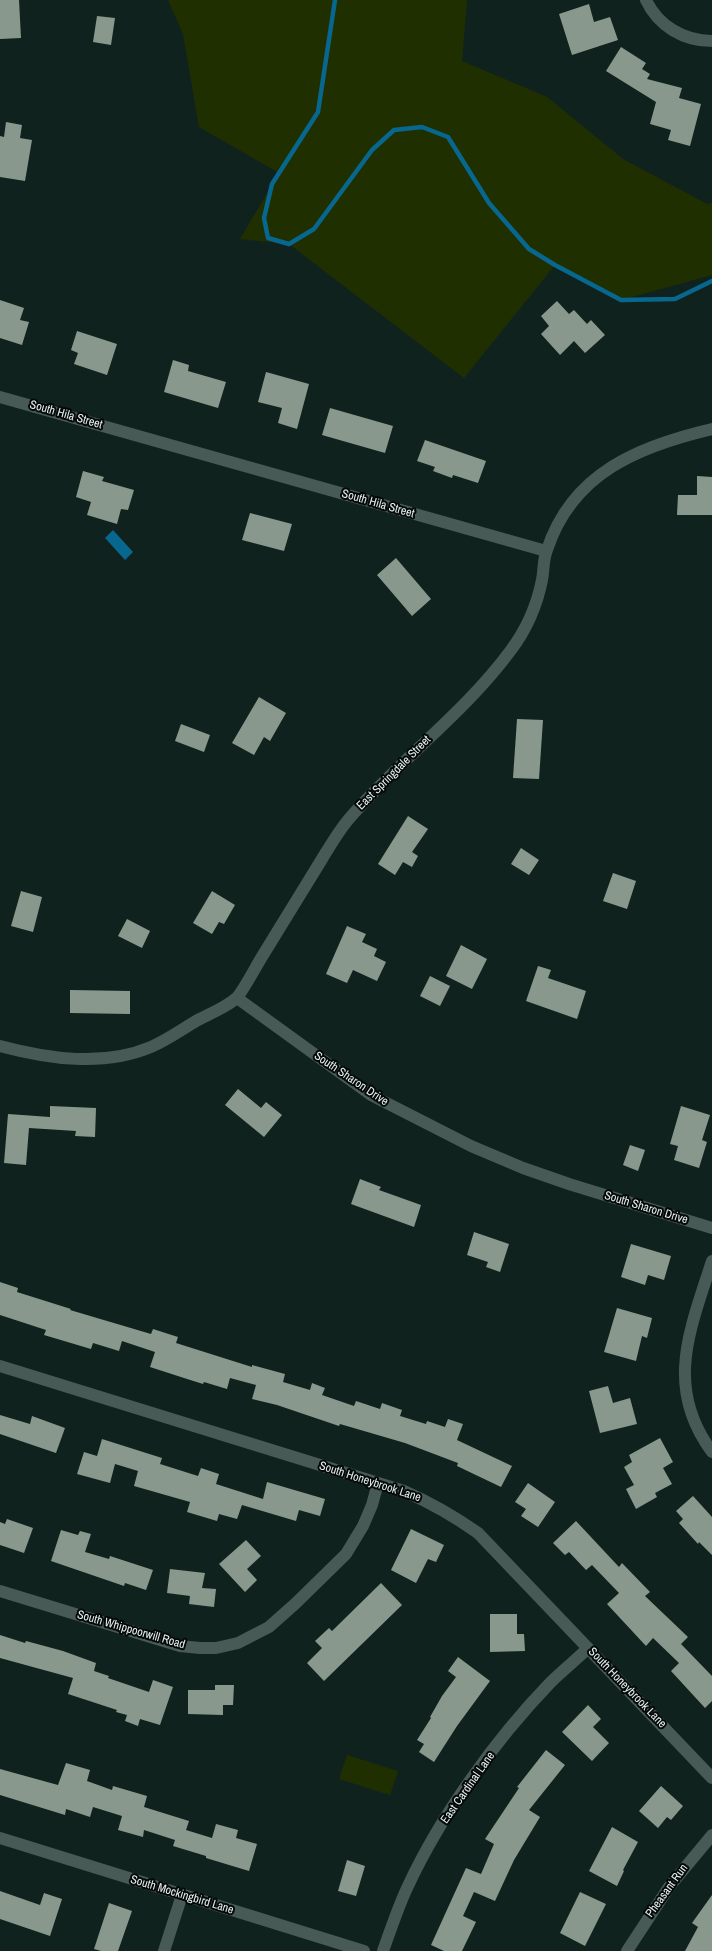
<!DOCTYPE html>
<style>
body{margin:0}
canvas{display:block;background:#10221e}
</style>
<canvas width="712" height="1951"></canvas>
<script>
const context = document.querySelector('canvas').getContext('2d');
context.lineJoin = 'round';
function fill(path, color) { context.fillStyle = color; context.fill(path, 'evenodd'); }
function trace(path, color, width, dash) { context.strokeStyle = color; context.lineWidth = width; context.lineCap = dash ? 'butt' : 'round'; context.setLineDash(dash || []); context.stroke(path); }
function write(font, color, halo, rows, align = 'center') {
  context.font = font + ' "Archivo Narrow",sans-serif'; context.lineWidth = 4; context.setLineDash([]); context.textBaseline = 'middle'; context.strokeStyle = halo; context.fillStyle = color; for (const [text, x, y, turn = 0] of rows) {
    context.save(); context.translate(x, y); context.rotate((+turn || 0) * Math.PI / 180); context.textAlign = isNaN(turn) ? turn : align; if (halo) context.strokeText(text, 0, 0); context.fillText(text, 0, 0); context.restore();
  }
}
fill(new Path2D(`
 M 168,0 L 467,0 L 462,61 L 547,97 L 623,159 L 707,204 L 712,203 L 712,275 L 621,300 L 555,265 L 464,378 L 289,244 L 240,239 L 279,173 L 199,127 L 183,34 Z
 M 347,1755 L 398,1771 L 390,1795 L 339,1779 Z`), '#1f2f00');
fill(new Path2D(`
 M 113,530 L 133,552 L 125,560 L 105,538 Z`), '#07678f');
trace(new Path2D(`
 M 335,0 L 318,112 L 272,184 L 264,218 L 268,238 L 289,244 L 314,229 L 372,150 L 394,130 L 422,127 L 448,137 L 489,203 L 529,249 L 555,265 L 621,300 L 675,299 L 712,281`), '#07678f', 4.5);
fill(new Path2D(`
 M 0,0 L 19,0 L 21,38 L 0,39 Z
 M 589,4 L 594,22 L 610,17 L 618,40 L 572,55 L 559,14 Z
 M 97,16 L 115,18 L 111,45 L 93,42 Z
 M 621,47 L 646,63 L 642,69 L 650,74 L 647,79 L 682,88 L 679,98 L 701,104 L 690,146 L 668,140 L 671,130 L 650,124 L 656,102 L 606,71 Z
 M 6,122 L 22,125 L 20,138 L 32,140 L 25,181 L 0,177 L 0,136 L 4,137 Z
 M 0,300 L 24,308 L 20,320 L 29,322 L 22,345 L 0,338 Z
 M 557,301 L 569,314 L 574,310 L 587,324 L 591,320 L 605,335 L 585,353 L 574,341 L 560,355 L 541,334 L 549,326 L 541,316 Z
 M 77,331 L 117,344 L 107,375 L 74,364 L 78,353 L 71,350 Z
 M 173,360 L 189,365 L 188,371 L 226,382 L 218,408 L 164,392 Z
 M 266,372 L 309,384 L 297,429 L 278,423 L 282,408 L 258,402 Z
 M 330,408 L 393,426 L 385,453 L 322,435 Z
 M 425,440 L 486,461 L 478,483 L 453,475 L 452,478 L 433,471 L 435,467 L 417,461 Z
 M 83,471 L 104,477 L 102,481 L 134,490 L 128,510 L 121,509 L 117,524 L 87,515 L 91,502 L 76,497 Z
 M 697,476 L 712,477 L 712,515 L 677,515 L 678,495 L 697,495 Z
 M 250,513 L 292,524 L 284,551 L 242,540 Z
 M 396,558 L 431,599 L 412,616 L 377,575 Z
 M 259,697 L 286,713 L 270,741 L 264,737 L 254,755 L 232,743 Z
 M 517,719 L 543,720 L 539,779 L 513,778 Z
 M 181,724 L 210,735 L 204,752 L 175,741 Z
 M 408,816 L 428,829 L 412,852 L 418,856 L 412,867 L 403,862 L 395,875 L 378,864 Z
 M 521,848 L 539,860 L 529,875 L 511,864 Z
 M 613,873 L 636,881 L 627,909 L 603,901 Z
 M 21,891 L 42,897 L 33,932 L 11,926 Z
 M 212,891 L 235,905 L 224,924 L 219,922 L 212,934 L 193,923 Z
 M 127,919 L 150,931 L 142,948 L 118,936 Z
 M 347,926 L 366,934 L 362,942 L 377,949 L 374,956 L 386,962 L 377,981 L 353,970 L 347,983 L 326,974 Z
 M 461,945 L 487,959 L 472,989 L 446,976 Z
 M 538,966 L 551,970 L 548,978 L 586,991 L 577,1019 L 526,1001 Z
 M 430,976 L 450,986 L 440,1006 L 420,996 Z
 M 70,990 L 130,991 L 130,1014 L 70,1013 Z
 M 238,1089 L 261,1108 L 266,1102 L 282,1115 L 264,1137 L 225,1105 Z
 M 50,1106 L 96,1108 L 95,1137 L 75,1136 L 76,1131 L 29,1128 L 26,1165 L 4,1163 L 8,1114 L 50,1117 Z
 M 681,1106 L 710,1115 L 702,1140 L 707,1142 L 699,1168 L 674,1160 L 678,1146 L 670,1144 Z
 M 630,1145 L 645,1150 L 638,1171 L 623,1165 Z
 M 360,1179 L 381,1187 L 379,1190 L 421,1205 L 414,1227 L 351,1204 Z
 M 474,1232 L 509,1244 L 500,1272 L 486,1267 L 488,1262 L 467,1255 Z
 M 631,1244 L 671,1256 L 664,1280 L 648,1275 L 645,1285 L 621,1277 Z
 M 0,1282 L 18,1288 L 17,1292 L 71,1309 L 70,1310 L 151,1334 L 153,1329 L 178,1337 L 176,1343 L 252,1367 L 252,1365 L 285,1374 L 283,1382 L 310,1390 L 312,1383 L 325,1388 L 322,1395 L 354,1406 L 356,1401 L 380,1409 L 382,1403 L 402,1410 L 400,1416 L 426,1424 L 427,1421 L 445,1427 L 448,1419 L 463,1424 L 457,1440 L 512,1466 L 501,1487 L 457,1466 L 458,1463 L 405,1443 L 340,1424 L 339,1426 L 277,1405 L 252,1399 L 256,1385 L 230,1378 L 227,1389 L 204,1382 L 203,1384 L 184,1378 L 150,1367 L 155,1352 L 122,1341 L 119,1351 L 93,1343 L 91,1349 L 44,1335 L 46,1330 L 0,1315 Z
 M 617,1308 L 652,1318 L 647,1338 L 642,1336 L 636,1361 L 604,1352 Z
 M 608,1386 L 613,1403 L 630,1398 L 637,1424 L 600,1433 L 589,1391 Z
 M 0,1415 L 30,1424 L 32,1416 L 65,1428 L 56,1453 L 0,1434 Z
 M 660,1438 L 673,1462 L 663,1468 L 672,1484 L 655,1493 L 657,1497 L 636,1509 L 626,1489 L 634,1485 L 624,1467 L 632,1462 L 629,1455 Z
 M 102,1439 L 162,1458 L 160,1464 L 198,1476 L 201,1468 L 219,1474 L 216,1484 L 263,1499 L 267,1482 L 325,1499 L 320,1516 L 299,1510 L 296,1521 L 242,1505 L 237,1519 L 219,1514 L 217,1521 L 187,1512 L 190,1502 L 134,1486 L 138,1471 L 115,1464 L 110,1483 L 77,1474 L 84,1452 L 97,1456 Z
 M 528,1483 L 555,1502 L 538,1527 L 521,1516 L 526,1509 L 515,1502 Z
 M 693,1496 L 712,1517 L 712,1555 L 699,1542 L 698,1544 L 679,1523 L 683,1519 L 676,1511 Z
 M 7,1519 L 33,1528 L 24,1553 L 0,1545 L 0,1522 L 5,1524 Z
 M 576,1521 L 619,1567 L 622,1563 L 650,1592 L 645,1596 L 688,1637 L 681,1644 L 712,1676 L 712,1701 L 705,1708 L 671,1671 L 679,1663 L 653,1638 L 646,1646 L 607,1604 L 619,1593 L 592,1565 L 586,1570 L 569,1552 L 565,1555 L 553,1543 Z
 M 411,1529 L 444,1545 L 436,1562 L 428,1559 L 416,1583 L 391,1570 Z
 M 61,1530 L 78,1535 L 80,1531 L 91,1534 L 85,1552 L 109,1559 L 110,1556 L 153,1570 L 146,1590 L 125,1583 L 124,1586 L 51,1561 Z
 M 246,1540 L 261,1556 L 247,1569 L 257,1580 L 245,1592 L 219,1564 Z
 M 170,1569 L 205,1573 L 202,1588 L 216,1589 L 214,1607 L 189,1604 L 190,1596 L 167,1593 Z
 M 381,1583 L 402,1605 L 324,1681 L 307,1663 L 322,1648 L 315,1641 L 329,1628 L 332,1631 Z
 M 490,1614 L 517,1614 L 517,1634 L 524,1634 L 525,1651 L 490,1652 Z
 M 0,1635 L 25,1643 L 26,1641 L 63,1651 L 96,1663 L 94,1671 L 109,1676 L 108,1678 L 149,1692 L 153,1680 L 173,1687 L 160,1725 L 140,1719 L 138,1726 L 125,1721 L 127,1715 L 116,1712 L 117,1710 L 68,1694 L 73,1678 L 0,1658 Z
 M 458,1657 L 490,1681 L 457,1726 L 434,1762 L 419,1752 L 424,1744 L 417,1740 L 431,1718 L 430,1717 L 442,1696 L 456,1677 L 448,1671 Z
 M 215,1685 L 234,1685 L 233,1705 L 223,1705 L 223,1715 L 188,1714 L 188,1690 L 215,1690 Z
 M 588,1705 L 601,1719 L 593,1727 L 609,1743 L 592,1761 L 562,1732 Z
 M 546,1750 L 565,1765 L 529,1810 L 540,1817 L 514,1860 L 495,1901 L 474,1892 L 463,1916 L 476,1922 L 462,1951 L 444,1951 L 431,1945 L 466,1868 L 481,1874 L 494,1844 L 485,1839 L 519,1788 L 517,1787 Z
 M 66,1763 L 90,1770 L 87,1781 L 112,1790 L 113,1786 L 147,1796 L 144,1807 L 189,1821 L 186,1830 L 212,1838 L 216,1824 L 238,1830 L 236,1838 L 257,1844 L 249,1871 L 206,1858 L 206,1856 L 173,1846 L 175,1840 L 144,1830 L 143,1837 L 118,1830 L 122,1816 L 93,1807 L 90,1817 L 66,1809 L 65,1815 L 0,1795 L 0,1769 L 58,1785 Z
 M 661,1786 L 683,1806 L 671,1820 L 667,1817 L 658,1828 L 639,1811 Z
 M 612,1827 L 638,1842 L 623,1870 L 624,1871 L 617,1886 L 589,1871 Z
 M 347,1860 L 365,1866 L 356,1896 L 338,1891 Z
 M 0,1891 L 40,1905 L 44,1893 L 62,1899 L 50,1936 L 0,1919 Z
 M 580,1892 L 606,1904 L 585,1946 L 560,1933 Z
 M 712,1895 L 712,1951 L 685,1951 L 698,1927 L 692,1923 Z
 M 109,1903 L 132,1911 L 118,1951 L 101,1951 L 94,1949 Z`), '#89988d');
trace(new Path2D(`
 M 646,0 C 658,26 684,41 712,41
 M 0,397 L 546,551
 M 237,998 L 371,1095 L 471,1146 L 523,1168 L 569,1184 L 712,1228
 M 0,1046 C 49,1059 103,1067 151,1047 C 167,1040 181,1030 196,1021 C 207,1015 232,1005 239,995 C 248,982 255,968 263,955 C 283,923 302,891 322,859 C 330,846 338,832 348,820 C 399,760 464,714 511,650 C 526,630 537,605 542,580 C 544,570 543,559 547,550 C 572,473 639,446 712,429
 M 712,1261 C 690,1330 664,1387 712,1452
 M 0,1366 L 404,1491 C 431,1503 454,1516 478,1533 L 712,1778
 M 0,1591 L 180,1646 L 200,1648 L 216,1648 L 238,1643 L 269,1627 L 296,1603 L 346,1554 L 363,1526 L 372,1505 L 378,1483
 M 0,1838 L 364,1951
 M 164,1951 L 182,1895
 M 383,1951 C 391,1929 398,1907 408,1886 C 441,1815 496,1739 550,1683 C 562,1671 576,1660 588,1648
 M 627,1951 L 669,1887 L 712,1835`), '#475a56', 12);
write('12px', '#e5f0ee', '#040908', [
 ["South Hila Street",66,415,16],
 ["South Hila Street",378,504,16],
 ["East Springdale Street",394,773,-45],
 ["South Sharon Drive",351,1079,34],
 ["South Sharon Drive",646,1208,17],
 ["South Honeybrook Lane",370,1482,18],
 ["South Whippoorwill Road",131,1630,16],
 ["South Honeybrook Lane",627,1688,46],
 ["East Cardinal Lane",468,1788,-55],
 ["Pheasant Run",667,1891,-54],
 ["South Mockingbird Lane",182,1895,17]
]);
</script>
